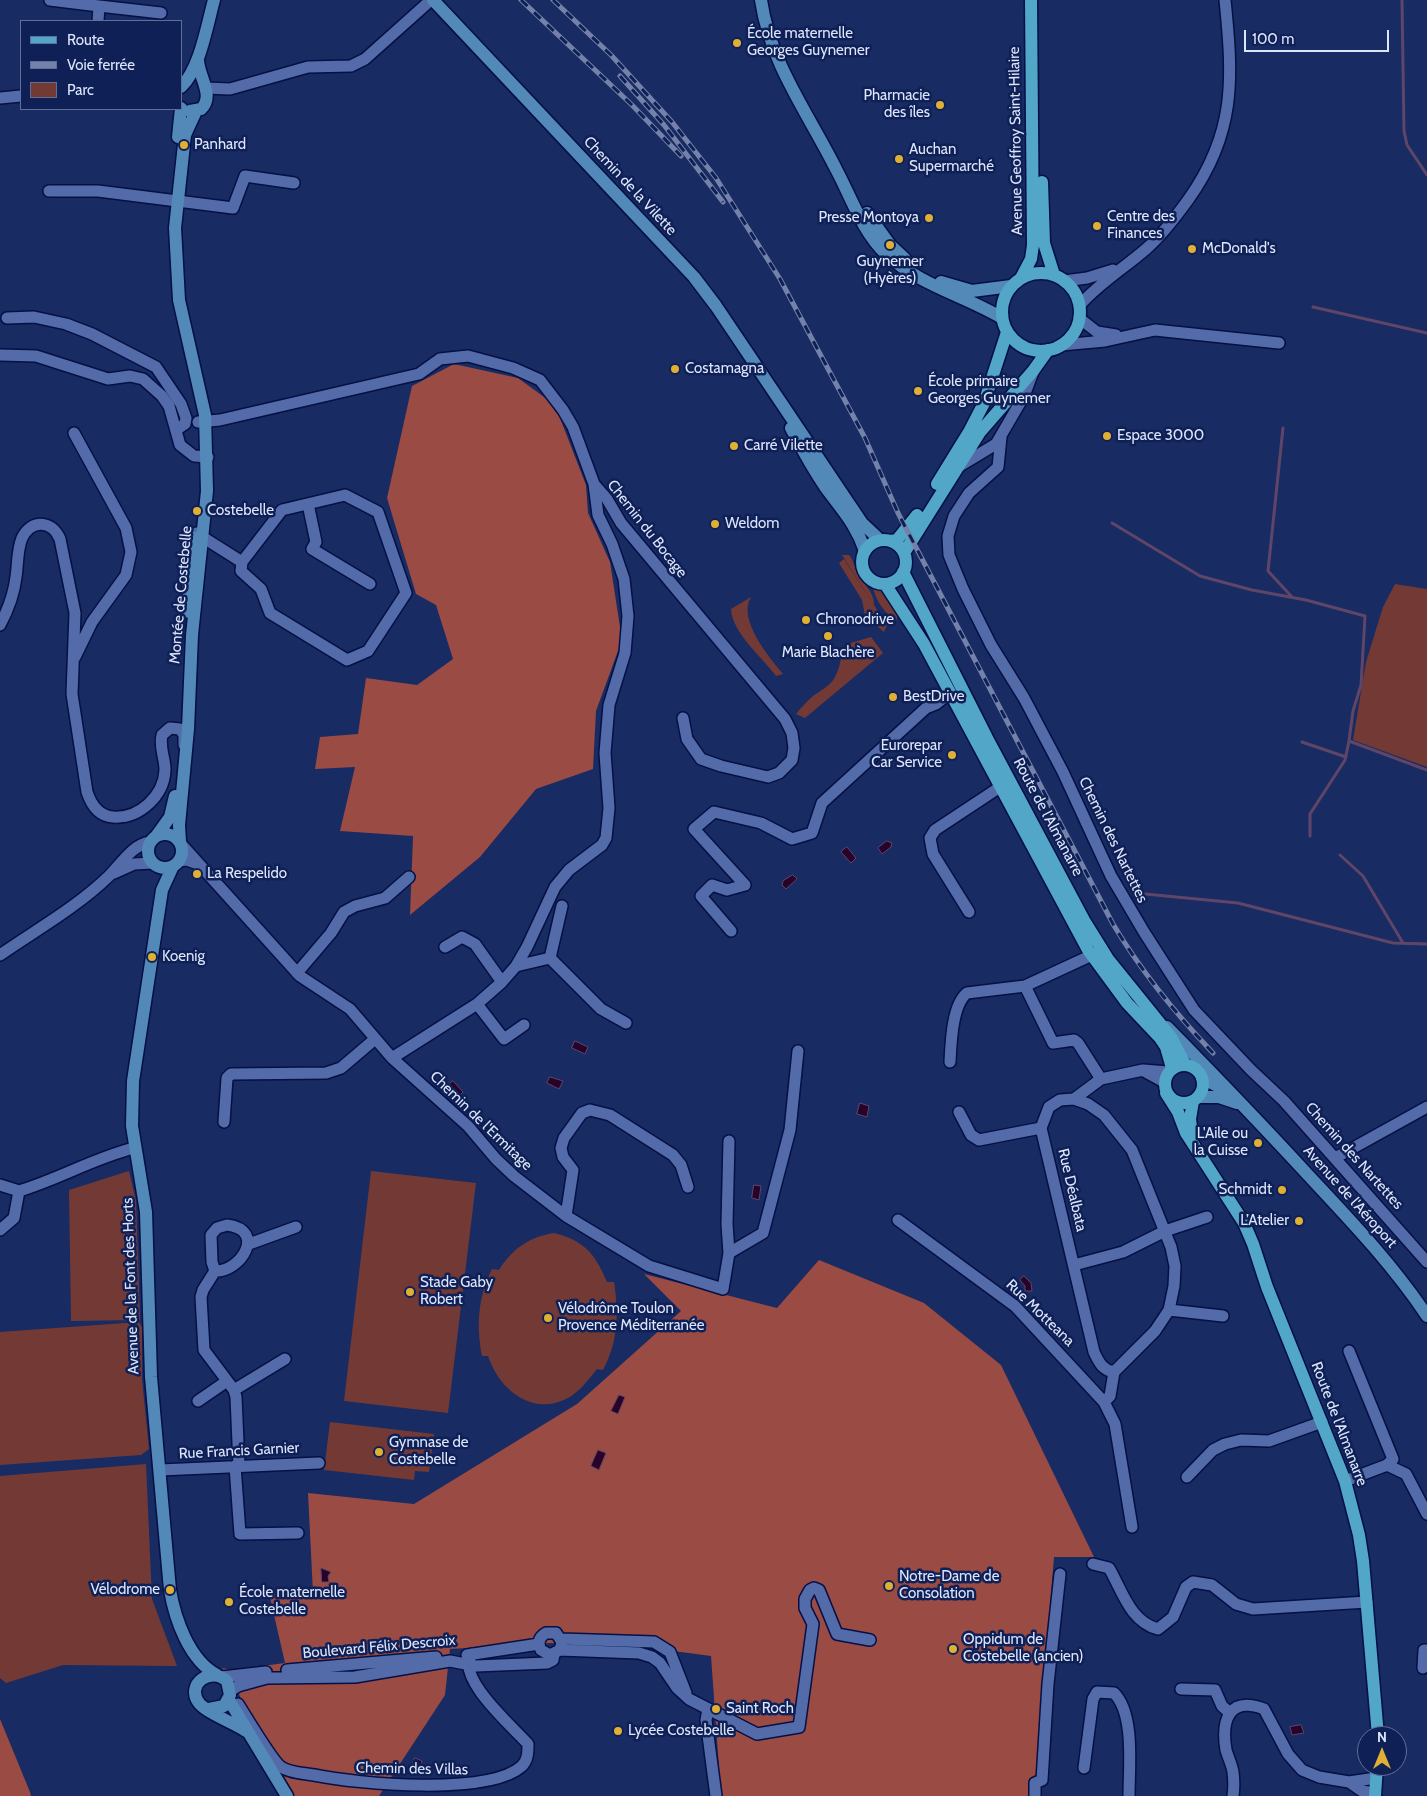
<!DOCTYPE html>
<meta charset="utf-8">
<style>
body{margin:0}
#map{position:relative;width:1427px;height:1796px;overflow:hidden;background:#182b62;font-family:Cabin,sans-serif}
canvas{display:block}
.legend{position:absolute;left:20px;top:20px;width:162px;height:90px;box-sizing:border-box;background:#0f2057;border:1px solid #616f98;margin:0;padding:6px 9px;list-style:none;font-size:15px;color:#dce5fa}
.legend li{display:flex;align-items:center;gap:10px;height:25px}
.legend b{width:25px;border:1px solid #616f98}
.north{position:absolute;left:1357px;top:1726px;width:50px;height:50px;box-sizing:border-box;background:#0f2057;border:1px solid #616f98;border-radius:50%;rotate:0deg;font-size:14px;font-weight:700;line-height:20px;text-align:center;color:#dce5fa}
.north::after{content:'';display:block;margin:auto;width:18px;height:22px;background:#e0b034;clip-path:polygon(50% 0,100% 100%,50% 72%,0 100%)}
.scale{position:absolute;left:1244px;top:30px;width:145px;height:22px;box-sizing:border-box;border:2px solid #dce5fa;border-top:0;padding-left:6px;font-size:15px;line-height:18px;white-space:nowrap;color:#dce5fa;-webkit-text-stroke:4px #0f2057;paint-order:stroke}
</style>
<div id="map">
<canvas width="1427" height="1796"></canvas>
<ul class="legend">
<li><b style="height:6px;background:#52a6c8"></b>Route</li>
<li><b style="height:6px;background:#7482a9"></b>Voie ferrée</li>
<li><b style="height:14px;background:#733a35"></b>Parc</li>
</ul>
<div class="north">N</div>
<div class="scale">100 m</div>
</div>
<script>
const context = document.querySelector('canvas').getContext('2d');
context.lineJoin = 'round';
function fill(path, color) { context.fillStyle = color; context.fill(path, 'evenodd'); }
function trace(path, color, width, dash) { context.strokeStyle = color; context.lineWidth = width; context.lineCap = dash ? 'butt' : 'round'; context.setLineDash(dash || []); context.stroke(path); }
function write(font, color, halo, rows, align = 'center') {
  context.font = font + ' Cabin,sans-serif'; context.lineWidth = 5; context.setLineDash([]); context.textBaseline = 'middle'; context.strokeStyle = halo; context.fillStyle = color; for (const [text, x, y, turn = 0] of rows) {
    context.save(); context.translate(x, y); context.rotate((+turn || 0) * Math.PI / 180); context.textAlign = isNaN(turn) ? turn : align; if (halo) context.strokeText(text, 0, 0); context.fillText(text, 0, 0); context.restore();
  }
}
fill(new Path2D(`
 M 842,555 L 849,555 C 854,561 854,566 857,573 C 863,584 874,591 874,605 Z
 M 844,559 L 887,625 L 884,632 L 865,616 L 862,600 L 839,563 Z
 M 872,584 L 884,588 L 899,612 L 896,621 C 882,610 876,601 872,584 Z
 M 1395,584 L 1427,589 L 1427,767 L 1353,740 L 1366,662 L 1383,607 Z
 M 751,597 C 737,619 769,657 783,674 L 776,676 C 763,658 732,633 731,609 Z
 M 871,637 L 883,653 L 805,718 L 796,714 C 801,708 807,701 813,696 C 831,684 836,682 841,659 L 855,650 L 847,644 Z
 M 129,1171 L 136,1201 L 140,1320 L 71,1321 L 69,1190 Z
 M 371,1171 L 476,1183 L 448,1413 L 344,1401 Z
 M 554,1233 C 585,1241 595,1254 607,1282 L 614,1282 C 619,1314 618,1342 603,1370 L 597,1369 C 588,1380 579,1393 566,1399 C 531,1416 499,1389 488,1356 L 482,1356 C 476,1325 478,1297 492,1269 L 499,1270 C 512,1249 529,1237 554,1233 Z
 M 139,1322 L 142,1327 L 142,1379 L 149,1449 L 141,1455 L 0,1465 L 0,1332 Z
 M 330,1422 L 434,1434 L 429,1472 L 415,1471 L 414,1480 L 324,1470 Z
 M 146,1464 L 152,1599 L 177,1666 L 63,1665 L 6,1683 L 0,1678 L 0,1476 Z`), '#733a35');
fill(new Path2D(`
 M 454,364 L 518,378 L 555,405 L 586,485 L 588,513 L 610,562 L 622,640 L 596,711 L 593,769 L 536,789 L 480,857 L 410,915 L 413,836 L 340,831 L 355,767 L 315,769 L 320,737 L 358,734 L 366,678 L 417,685 L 453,659 L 436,605 L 416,594 L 387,498 L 412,386 Z
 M 819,1260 L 924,1303 L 1001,1365 L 1094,1557 L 1054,1557 L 1035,1796 L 721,1796 L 711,1656 L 643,1647 L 551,1643 L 450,1649 L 445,1695 L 379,1796 L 280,1796 L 237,1689 L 222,1668 L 232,1670 L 285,1663 L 269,1593 L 313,1593 L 308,1493 L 414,1504 L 577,1404 L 681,1311 L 644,1274 L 777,1308 Z
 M 0,1719 L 30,1792 L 31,1796 L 0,1796 Z`), '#9a4b44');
const water = new Path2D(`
 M 887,841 L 892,843 L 891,847 L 882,854 L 878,848 Z
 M 847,847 L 856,858 L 851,863 L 841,852 Z
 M 793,875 L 797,879 L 786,889 L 782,885 L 783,881 Z
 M 575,1041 L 588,1047 L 585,1054 L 572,1048 Z
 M 550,1077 L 563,1081 L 559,1089 L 547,1083 Z
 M 453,1081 L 463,1092 L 457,1098 L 447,1086 Z
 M 860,1103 L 869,1106 L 867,1117 L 857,1114 Z
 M 754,1185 L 761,1186 L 759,1200 L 752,1198 Z
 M 1024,1276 L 1031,1283 L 1032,1291 L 1025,1291 L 1025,1286 L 1020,1280 Z
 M 619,1395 L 625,1397 L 618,1414 L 611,1411 Z
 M 598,1450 L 606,1453 L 599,1470 L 591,1466 Z
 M 321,1568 L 331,1572 L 328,1576 L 329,1582 L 322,1582 Z
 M 1301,1725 L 1304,1733 L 1292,1735 L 1290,1727 Z
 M 415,1758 L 422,1761 L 417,1774 L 410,1771 Z`);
fill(water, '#29022a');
trace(water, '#5f4668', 1);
trace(new Path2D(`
 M 1402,0 L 1404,131 L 1407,145 L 1427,175
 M 1313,307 L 1427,333
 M 1283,428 L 1268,571 L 1292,597
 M 1112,523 L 1200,576 L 1252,590 L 1306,600 L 1365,616 L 1361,685 L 1353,711 L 1349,741 L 1427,770
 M 1302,742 L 1346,757
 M 1310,836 L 1310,814 L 1345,760 L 1349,741
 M 1340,855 L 1363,876 L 1403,943
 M 1135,893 L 1238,903 L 1393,943 L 1427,944`), '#5f4668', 3);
const street = new Path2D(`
 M 50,0 L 99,6 L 98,21
 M 99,6 L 161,13
 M 206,88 L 230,89 L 308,67 L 351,66 L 365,59 L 431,0
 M 0,98 L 21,96
 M 49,191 L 98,191 L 233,208 L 245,176 L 294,183
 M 1064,281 L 1087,278 L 1113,270
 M 1079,306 C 1099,283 1123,269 1146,249 C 1162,235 1175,218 1188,200 C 1236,133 1233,79 1225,0
 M 7,318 L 34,317 L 66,324 L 92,334 L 156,367 L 181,404 L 186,418 L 185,424 L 176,430
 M 1079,318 L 1097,332 L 1116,335
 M 1061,345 L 1105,341 L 1155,330 L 1279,343
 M 0,355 L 36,356 L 108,379 L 130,376 L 143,379 L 162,396 L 169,406 L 180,445 L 194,456 L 208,457
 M 198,422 L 220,420 L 419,374 L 440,359 L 468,356 L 513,368 L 540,380 L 563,410 L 573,427 L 594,484 L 607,499 L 621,523 L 785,719 L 792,733 L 794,748 L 792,760 L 779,773 L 768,777 L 721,766 L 701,759 L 687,739 L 683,718
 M 74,433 L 126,528 L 131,552 L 126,575 L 92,622 L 75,657
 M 1001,437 L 998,467 L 969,493 L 954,516 L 948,536 L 949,555 L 963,589 L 991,645 L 1024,698 L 1063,772 L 1111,876 L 1144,932 L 1194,1010 L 1251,1070 L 1284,1101 L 1427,1262
 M 958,467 L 996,444 L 1024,396 L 1033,372
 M 308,504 L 316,542 L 312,549 L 370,584
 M 196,533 L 242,562 L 282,510 L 345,495 L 378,512 L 406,593 L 368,651 L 347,660 L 270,613 L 261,589 L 241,571 L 242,562
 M 0,625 C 8,610 14,594 16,577 C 18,564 17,550 22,538 C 31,519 52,520 60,539 L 75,613 L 72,694 L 87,792 C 91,804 98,816 113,817 C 139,819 164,796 165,770 C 165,757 159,748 162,735 L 170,728 L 180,729 L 184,735 L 184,745
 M 181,844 L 300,976 L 350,1009 L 392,1058 L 468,1126 L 496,1159 L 514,1176 L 566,1216 L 649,1266 L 723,1289 L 729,1253 L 763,1233 L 790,1130 L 798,1051
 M 179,861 L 187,860 L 198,864
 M 114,873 L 134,864 L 153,863
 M 969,912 L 933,854 L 930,838 L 935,830 L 1000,787
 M 731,931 L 701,896 L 712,885 L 727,890 L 745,885 L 694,829 L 714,812 L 761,823 L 792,839 L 812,833 L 822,803 L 926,708 L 936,704 L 950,693
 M 445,947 L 462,937 L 475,944 L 502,982
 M 0,955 C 36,930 77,907 109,876 C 121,864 132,845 150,842
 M 550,958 L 562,906
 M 516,966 L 550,958 L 601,1009 L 626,1023
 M 297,973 L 331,933 L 344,912 L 355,906 L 385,898 L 409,877
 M 1025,986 L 1053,1043 L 1074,1040 L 1078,1043 L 1101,1079
 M 477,1004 L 504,1039 L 524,1025
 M 392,1058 L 477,1004 L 502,982 L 516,966 L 527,947 L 555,887 L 569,870 L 602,845 L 606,838 L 609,808 L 605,753 L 609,705 L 625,653 L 628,616 L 624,579 L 612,544 L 598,515 L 594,484
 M 950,1062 C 951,1043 952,1005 967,993 L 1025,986 L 1092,955
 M 1144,1071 L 1164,1082
 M 1074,1099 L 1088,1104 L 1104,1115 L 1132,1150 L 1171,1247 L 1175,1266 L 1174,1286 L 1169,1310 L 1155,1331 L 1114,1372 L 1110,1396 L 1104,1402
 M 959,1112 L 971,1135 L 979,1140 L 1041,1128
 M 224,1122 L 227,1078 L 231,1074 L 326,1073 L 341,1068 L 375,1039
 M 729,1141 L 727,1224 L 729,1253
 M 1335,1158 L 1427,1107
 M 0,1185 L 19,1191
 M 566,1216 L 573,1170 L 563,1157 L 561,1148 L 564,1138 L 582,1113 L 590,1110 L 610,1115 L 673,1155 L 681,1165 L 688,1187
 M 898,1220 L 1015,1306 L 1104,1402 L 1115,1424 L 1132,1527
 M 227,1225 C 267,1230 241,1272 215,1271 L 212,1262 L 211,1235 L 217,1228 Z
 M 0,1230 L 14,1218 L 19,1191 C 59,1179 94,1158 134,1148
 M 249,1244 L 296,1227
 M 1074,1265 L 1123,1252 L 1165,1231 L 1207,1217
 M 215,1271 L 203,1290 L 201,1297 L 204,1350 L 234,1390 L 236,1397 L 239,1466
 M 1169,1310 L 1223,1316
 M 1114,1372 C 1102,1370 1099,1362 1094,1352 L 1041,1128 L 1049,1107 L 1060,1100 L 1074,1099 L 1101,1079 L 1143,1070 L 1168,1072
 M 234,1390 L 285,1359
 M 198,1401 L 227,1381
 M 1387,1465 L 1406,1474 L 1427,1514
 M 235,1466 L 240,1534 L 298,1533
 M 160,1470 L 319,1463
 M 1187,1477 L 1213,1450 L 1225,1444 L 1241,1440 L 1269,1441 L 1322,1422
 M 1345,1481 L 1387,1465 L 1393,1459 L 1349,1351
 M 1093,1564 L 1109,1568 C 1122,1590 1130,1622 1158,1629 L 1173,1617 L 1186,1587 L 1193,1582 L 1212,1585 L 1236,1604 L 1253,1609 L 1367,1602
 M 561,1639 L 654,1642 L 670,1652 L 686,1693
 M 560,1650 L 562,1642 L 556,1633 L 546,1633 C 539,1637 537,1643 541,1650 L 550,1655 L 560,1650 L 639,1653 L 652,1657 L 660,1663 L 677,1688 L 689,1699 L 757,1734 L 799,1727 L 813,1624 L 805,1608 L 805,1599 L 810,1590 L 814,1588 L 819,1590 L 837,1634 L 870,1640
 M 467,1655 L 539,1644
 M 1423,1668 L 1424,1650 L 1427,1650
 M 287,1670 L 436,1657
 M 222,1677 L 266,1672
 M 1181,1689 L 1215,1690 L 1222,1706 L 1230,1713
 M 230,1691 L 238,1686 L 267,1678 L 355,1677 L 450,1661 L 476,1666 L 547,1663 L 553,1660 L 554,1654
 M 238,1704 C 245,1715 273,1762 281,1767 C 290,1773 303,1773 314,1775 C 358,1784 489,1796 522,1766 C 528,1760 528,1752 528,1744 C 514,1728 454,1677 472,1654
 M 708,1709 L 706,1720 L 716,1796
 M 1084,1768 L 1093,1699 L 1097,1692 L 1114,1693 C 1135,1714 1129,1767 1129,1796
 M 1349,1782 L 1362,1791 L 1375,1793
 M 1035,1796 L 1035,1783 L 1042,1780 L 1048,1684 L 1060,1574
 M 1233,1796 C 1234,1789 1234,1780 1233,1772 C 1232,1765 1228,1757 1226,1750 C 1221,1720 1229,1696 1264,1709 L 1288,1754 L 1302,1770 L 1319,1777 L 1349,1782 L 1376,1778`);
const secondary = new Path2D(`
 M 433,0 L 694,277 L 716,306 L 862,523 L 880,540
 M 761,0 C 770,63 808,113 836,169 C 851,197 862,231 886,254 C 921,286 963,295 1002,318
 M 181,87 C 200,69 207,25 214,0
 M 190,111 L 201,109 C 215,96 199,78 198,60
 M 178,137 L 181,108
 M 867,213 L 890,245 L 905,259
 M 941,282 L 972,291 L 1011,286
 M 791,428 C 802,449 813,469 826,488 C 842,510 856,524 865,551
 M 189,612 L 188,578 L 195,538
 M148 851a17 17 0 1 1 34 0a17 17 0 1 1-34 0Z
 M 157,835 L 170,817 L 175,796
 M 180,842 L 179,825 L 188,729 L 192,635 L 207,491 L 205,415 L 179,300 L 175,228 L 185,135 L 196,111
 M 173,866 L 162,890 L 133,1081 L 132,1126 L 146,1212 L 151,1377 L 170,1590 C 175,1619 189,1660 217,1675
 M 1167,1027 C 1215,1076 1263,1126 1309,1176 C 1351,1221 1393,1265 1427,1316
 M 1202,1078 L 1221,1088
 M 1198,1097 L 1219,1097 L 1237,1103
 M 229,1700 L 287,1796
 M 209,1709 L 224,1706 L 230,1695 L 227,1681 C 211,1666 185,1684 199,1703 C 207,1713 234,1723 246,1731`);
const primary = new Path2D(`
 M 1042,182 L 1044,243 L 1054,275
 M1002 312a39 39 0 1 1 78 0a39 39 0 1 1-78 0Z
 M 1021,278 L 1031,259 L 1033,245 L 1031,0
 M 937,484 L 969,432 L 984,403 L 1007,332
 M862 562a22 22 0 1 1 44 0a22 22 0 1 1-44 0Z
 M 891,541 L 897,540 L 917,515
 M 904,553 L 980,432 L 1033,371 L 1048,350
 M 903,572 L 988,740 L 1085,922 L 1108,959 L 1171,1037 L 1185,1064
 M 885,584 L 924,644 L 1088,950 L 1127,1003 L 1160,1038 L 1166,1047 L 1172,1068
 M1165 1084a19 19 0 1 1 38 0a19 19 0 1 1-38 0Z
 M 1166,1093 L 1178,1112 L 1186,1133 L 1244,1223 L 1253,1244 L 1267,1287 L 1345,1481 L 1359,1535 L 1363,1561 L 1378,1736
 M 1192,1135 L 1190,1119 L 1193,1101
 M 1375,1796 L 1377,1766`);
trace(street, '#051045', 14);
trace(secondary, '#051045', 15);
trace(primary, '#051045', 15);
trace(street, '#536ca9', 11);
trace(secondary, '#5389b8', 12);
trace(primary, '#52a6c8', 12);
const rail = new Path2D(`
 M 521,0 L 632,105 L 681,156
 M 553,0 L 611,55 L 672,122 L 716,178 L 780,279 L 865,438 L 898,513 L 1113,924 C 1141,971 1175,1013 1213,1053
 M 620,76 L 664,125 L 723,202`);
trace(rail, '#7482a9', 5);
trace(rail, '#0f2057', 3, [9]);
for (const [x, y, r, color] of [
 [737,43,5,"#e0b034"],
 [940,105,5,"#e0b034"],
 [184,145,5,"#e0b034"],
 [899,159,5,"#e0b034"],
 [929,218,5,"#e0b034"],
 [1097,226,5,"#e0b034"],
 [890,245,5,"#e0b034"],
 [1192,249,5,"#e0b034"],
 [675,369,5,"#e0b034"],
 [918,391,5,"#e0b034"],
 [1107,436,5,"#e0b034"],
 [734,446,5,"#e0b034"],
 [197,511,5,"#e0b034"],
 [715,524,5,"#e0b034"],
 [806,620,5,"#e0b034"],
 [828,636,5,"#e0b034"],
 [893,697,5,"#e0b034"],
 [952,755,5,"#e0b034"],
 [197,874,5,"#e0b034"],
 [152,957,5,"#e0b034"],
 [1258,1143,5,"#e0b034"],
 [1282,1190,5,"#e0b034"],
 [1299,1221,5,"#e0b034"],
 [410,1292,5,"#e0b034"],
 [548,1318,5,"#e0b034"],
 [379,1452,5,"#e0b034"],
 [889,1586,5,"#e0b034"],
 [170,1590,5,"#e0b034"],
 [229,1602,5,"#e0b034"],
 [953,1649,5,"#e0b034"],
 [716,1709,5,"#e0b034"],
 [618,1731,5,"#e0b034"]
]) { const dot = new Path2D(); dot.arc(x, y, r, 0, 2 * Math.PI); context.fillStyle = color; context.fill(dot); trace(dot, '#0f2057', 2); }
write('15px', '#dce5fa', '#0f2057', [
 ["École maternelle",747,34],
 ["Georges Guynemer",747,51],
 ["Pharmacie",930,96,"right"],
 ["des îles",930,113,"right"],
 ["Panhard",194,145],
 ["Auchan",909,150],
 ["Supermarché",909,167],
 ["Centre des",1107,217],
 ["Finances",1107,234],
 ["Presse Montoya",919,218,"right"],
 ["McDonald's",1202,249],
 ["Guynemer",890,262,"center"],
 ["(Hyères)",890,279,"center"],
 ["Costamagna",685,369],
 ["École primaire",928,382],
 ["Georges Guynemer",928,399],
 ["Espace 3000",1117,436],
 ["Carré Vilette",744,446],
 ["Costebelle",207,511],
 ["Weldom",725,524],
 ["Chronodrive",816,620],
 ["Marie Blachère",828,653,"center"],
 ["BestDrive",903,697],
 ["Eurorepar",942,746,"right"],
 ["Car Service",942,763,"right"],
 ["La Respelido",207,874],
 ["Koenig",162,957],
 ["L'Aile ou",1248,1134,"right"],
 ["la Cuisse",1248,1151,"right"],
 ["Schmidt",1272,1190,"right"],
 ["L’Atelier",1289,1221,"right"],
 ["Stade Gaby",420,1283],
 ["Robert",420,1300],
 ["Vélodrôme Toulon",558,1309],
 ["Provence Méditerranée",558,1326],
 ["Gymnase de",389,1443],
 ["Costebelle",389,1460],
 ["Notre-Dame de",899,1577],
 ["Consolation",899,1594],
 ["Vélodrome",160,1590,"right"],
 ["École maternelle",239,1593],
 ["Costebelle",239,1610],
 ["Oppidum de",963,1640],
 ["Costebelle (ancien)",963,1657],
 ["Saint Roch",726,1709],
 ["Lycée Costebelle",628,1731]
], 'left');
write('15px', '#dce5fa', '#0f2057', [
 ["Avenue Geoffroy Saint-Hilaire",1016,141,-91],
 ["Chemin de la Vilette",630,186,47],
 ["Chemin du Bocage",647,529,52],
 ["Montée de Costebelle",181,595,-85],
 ["Route de l'Almanarre",1048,817,62],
 ["Chemin des Nartettes",1113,840,64],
 ["Chemin de l'Ermitage",481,1121,44],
 ["Chemin des Nartettes",1354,1156,48],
 ["Rue Déalbata",1072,1190,77],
 ["Avenue de l'Aéroport",1350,1197,48],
 ["Avenue de la Font des Horts",131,1286,-92],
 ["Rue Motteana",1040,1313,44],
 ["Route de l'Almanarre",1339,1424,69],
 ["Rue Francis Garnier",239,1451,-3],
 ["Boulevard Félix Descroix",379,1647,-5],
 ["Chemin des Villas",412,1769,1]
]);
</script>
